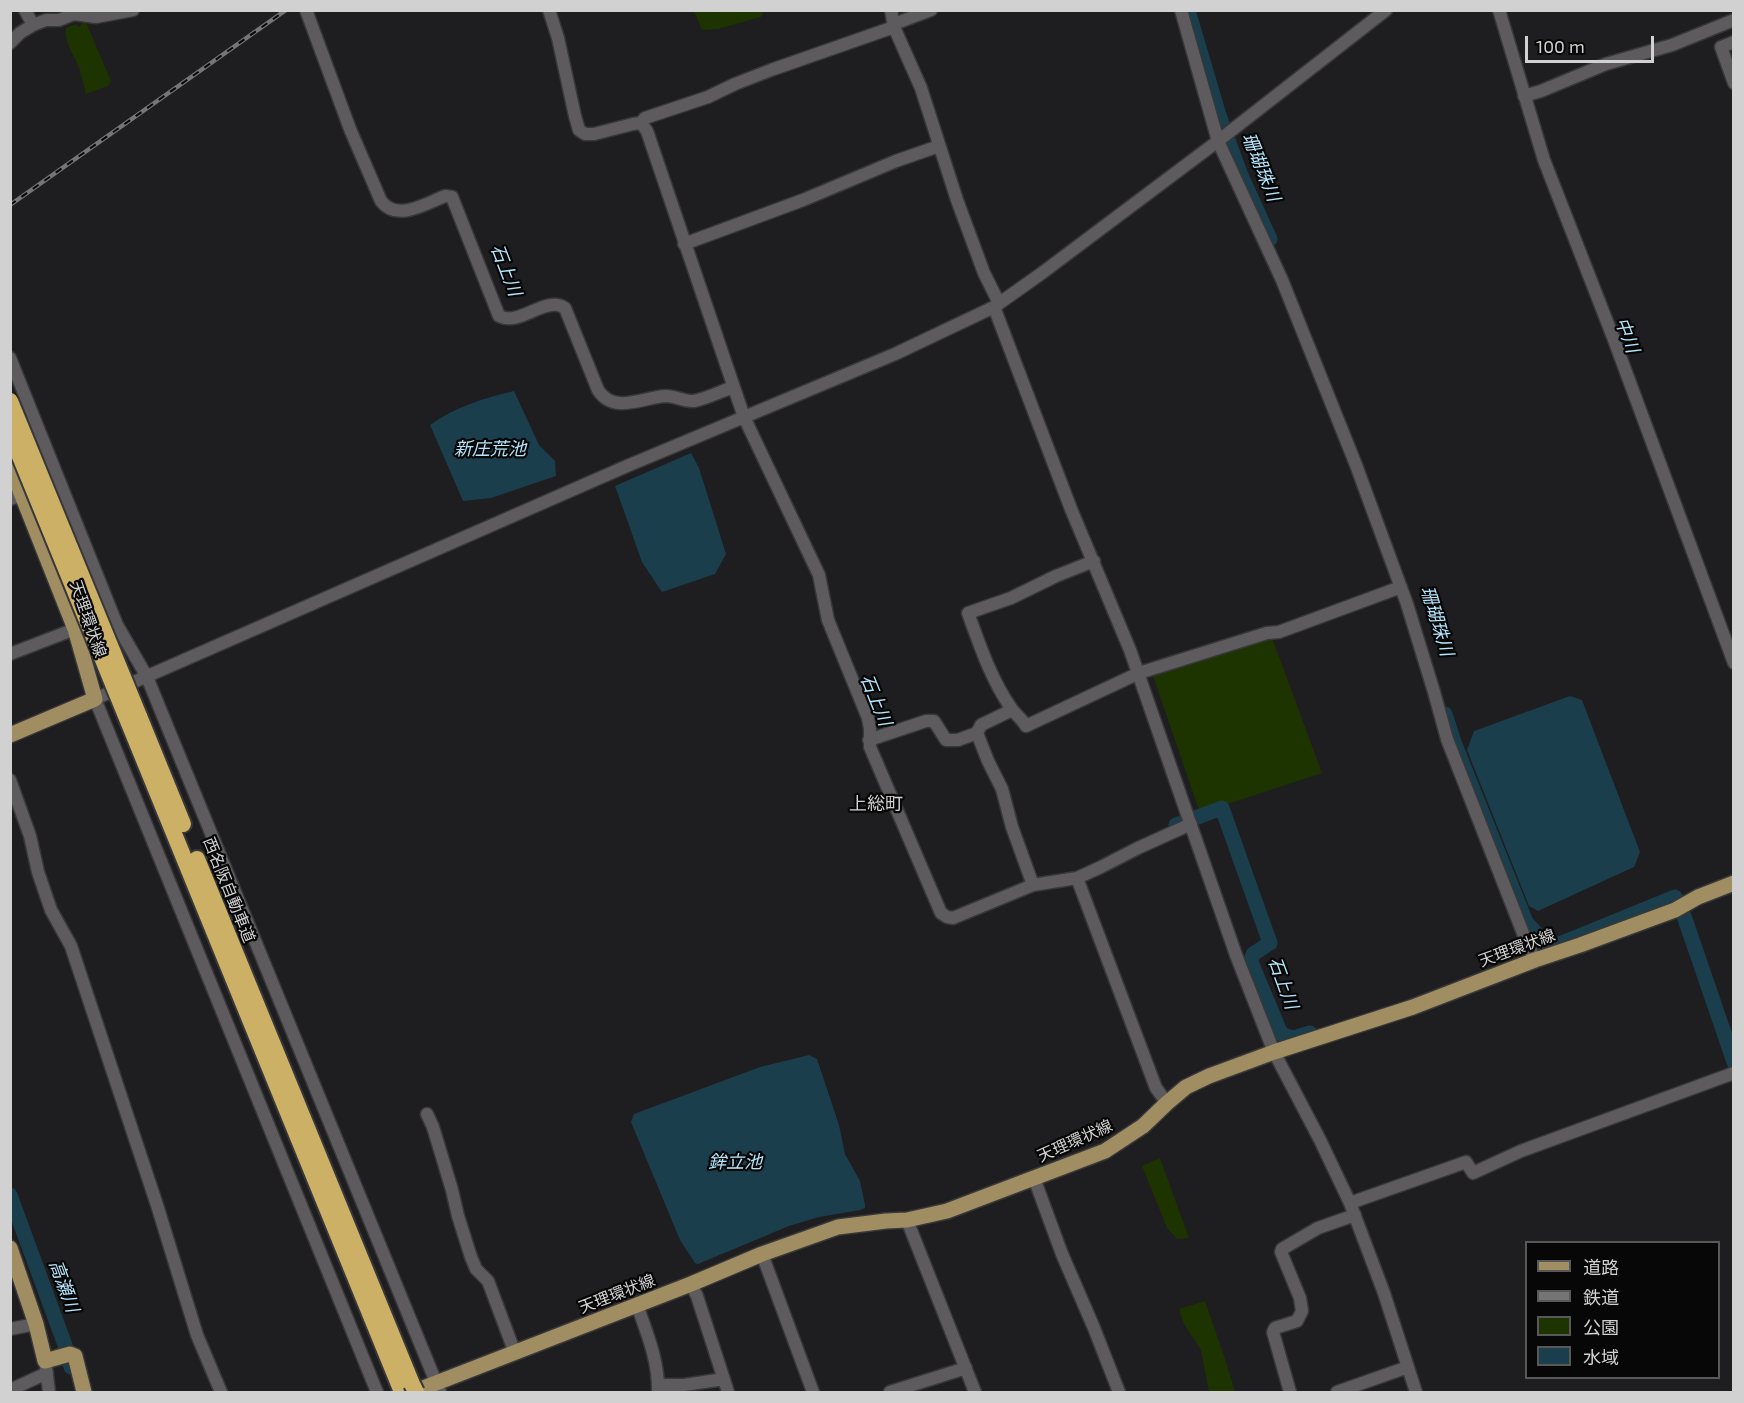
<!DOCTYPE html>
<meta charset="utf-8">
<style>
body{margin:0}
#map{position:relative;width:1744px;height:1403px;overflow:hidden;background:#1e1d1f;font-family:"Exo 2","Noto Sans JP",sans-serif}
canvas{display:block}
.frame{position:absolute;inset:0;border:12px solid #d2d1d2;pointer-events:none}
.legend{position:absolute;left:1525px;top:1241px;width:195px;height:138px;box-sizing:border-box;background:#080708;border:2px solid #595859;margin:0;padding:8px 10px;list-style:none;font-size:18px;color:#d2d1d2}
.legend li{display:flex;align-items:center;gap:12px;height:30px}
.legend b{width:30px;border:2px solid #595859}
.scale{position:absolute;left:1525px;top:36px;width:129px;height:27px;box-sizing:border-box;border:3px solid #d2d1d2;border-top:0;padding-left:8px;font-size:18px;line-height:21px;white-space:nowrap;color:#d2d1d2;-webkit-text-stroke:4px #080708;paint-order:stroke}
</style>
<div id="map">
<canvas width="1744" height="1403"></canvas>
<div class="frame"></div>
<ul class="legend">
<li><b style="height:8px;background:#a08e62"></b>道路</li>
<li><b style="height:8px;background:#757476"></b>鉄道</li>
<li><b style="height:16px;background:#1d3400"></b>公園</li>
<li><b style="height:16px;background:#1a3e4c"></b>水域</li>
</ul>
<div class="scale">100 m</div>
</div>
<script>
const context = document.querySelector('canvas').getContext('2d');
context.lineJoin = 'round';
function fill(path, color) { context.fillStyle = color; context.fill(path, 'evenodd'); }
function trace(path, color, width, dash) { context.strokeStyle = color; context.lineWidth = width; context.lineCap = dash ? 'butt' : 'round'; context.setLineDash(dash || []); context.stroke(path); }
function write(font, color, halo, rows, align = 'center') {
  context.font = font + ' "Exo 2","Noto Sans JP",sans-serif'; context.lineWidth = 4.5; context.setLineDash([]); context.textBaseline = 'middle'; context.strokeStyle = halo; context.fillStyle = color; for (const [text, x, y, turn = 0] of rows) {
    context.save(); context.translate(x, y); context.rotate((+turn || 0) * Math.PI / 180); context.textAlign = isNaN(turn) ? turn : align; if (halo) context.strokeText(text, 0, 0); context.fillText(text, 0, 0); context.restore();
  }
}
fill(new Path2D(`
 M 762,11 L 763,13 L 761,17 L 718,29 L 702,30 L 694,11 Z
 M 85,20 L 111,81 L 108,86 L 86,94 C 84,85 81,75 78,65 C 73,54 64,41 66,28 L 76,24 L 79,27 Z
 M 1271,635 L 1322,773 L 1200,813 L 1152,673 Z
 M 1160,1158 L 1189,1238 L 1177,1239 L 1167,1228 L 1142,1166 Z
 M 1205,1301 L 1225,1359 L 1235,1392 L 1209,1392 L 1201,1350 L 1184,1324 L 1179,1309 Z`), '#1d3400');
fill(new Path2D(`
 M 514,391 L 539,445 L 555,461 L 556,476 L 491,498 L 463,501 L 430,425 C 455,407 484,398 514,391 Z
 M 691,453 L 699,468 L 726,554 L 715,574 L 662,592 L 642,562 L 615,486 Z
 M 1570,696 L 1582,700 L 1640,852 L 1634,867 L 1538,911 L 1529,906 L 1467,750 L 1474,731 Z
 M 809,1055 L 817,1059 L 839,1125 L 845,1154 L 860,1181 L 865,1205 L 865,1208 L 860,1210 L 819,1217 L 789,1226 L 698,1264 L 695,1263 L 680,1240 L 631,1122 L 634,1114 L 760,1067 Z`), '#1a3e4c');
trace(new Path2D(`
 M 1188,10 L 1219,115 L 1240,173 L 1270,239
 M 1445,714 L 1454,742 L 1526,922 L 1550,948
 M 1176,825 L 1222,808 L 1270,943 L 1253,954 L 1251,962 L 1281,1034 L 1293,1038 L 1310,1033
 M 1545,950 L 1675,897 L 1684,916 L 1734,1062
 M 10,1195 L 65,1345 L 71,1367`), '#1a3e4c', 15);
const minor = new Path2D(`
 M 306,10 L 350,129 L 381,201 C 397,222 425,204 445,196 L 452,197 L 499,316 C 520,327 545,295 565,308 L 598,390 C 614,415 643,397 666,396 C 675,396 685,402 694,401 C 705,399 722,391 733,387
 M 549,10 L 558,38 L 575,116 L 579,130 L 585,134 L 594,134 L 633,124 L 641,123 L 645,118 L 708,97 L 735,84 L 771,70 L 894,27
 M 891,10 L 894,27 L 921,88 L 957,200 L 984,273 L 999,303
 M 1181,10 L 1218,141 L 1282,280 L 1356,465 L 1407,604 L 1434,692 L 1447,739 L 1523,933 L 1535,960
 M 1499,10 L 1544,160 L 1613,337 L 1734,663
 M 894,24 L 931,10
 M 33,25 L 46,20 L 59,20 L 74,14 L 96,17 L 133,10
 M 1734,42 L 1721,47 L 1734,83
 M 10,43 L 20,33 L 33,25 L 25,10
 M 1524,96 L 1541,91 L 1606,64 L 1672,45 L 1734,20
 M 641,123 L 647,131 L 744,417 L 819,575 L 828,620 L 868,718 L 870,729 L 870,747 L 941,913 L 947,917 L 953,918 L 1033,885 L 1077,878 L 1101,867 L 1138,848 L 1191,824
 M 684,244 L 803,200 L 896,161 L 939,146
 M 994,307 L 1071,509 L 1130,650 L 1236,955 L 1274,1052 L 1320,1140 L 1350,1203 L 1384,1293 L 1416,1392
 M 10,358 L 117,625 L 147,677 L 440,1392
 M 10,499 L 23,495
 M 1094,561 L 1056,576 L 1011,598 L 968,613 C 980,646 991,679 1011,708 C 1015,714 1022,719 1026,726 L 1139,673 L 1267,633 L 1279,632 L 1401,587
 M 10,654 L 75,629
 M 977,733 L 988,761 L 1002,789 L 1012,827 L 1033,885
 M 869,740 L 926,721 L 934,721 L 946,740 L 958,740 L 977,733 L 981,725 L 1012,710
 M 10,780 L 30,836 L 38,872 L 51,910 L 71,946 L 157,1205 L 197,1335 L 221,1392
 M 1077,878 L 1156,1088 L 1167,1103
 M 427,1114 L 433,1127 L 452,1190 L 458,1216 L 471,1257 L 476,1269 L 488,1281 L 515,1353
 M 1034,1178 L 1062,1254 L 1094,1328 L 1119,1392
 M 1350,1203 L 1466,1162 L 1473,1173 L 1521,1151 L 1734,1073
 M 907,1220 L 975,1392
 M 762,1254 L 813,1392
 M 691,1284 L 697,1296 L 728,1392
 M 637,1305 C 647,1333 659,1362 658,1392
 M 10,1329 L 36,1324
 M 46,1367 L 49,1392
 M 658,1385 L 684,1385 L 724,1379
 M 10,1390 L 47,1373
 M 377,1392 L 95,699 L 627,466 L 895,354 L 994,307 L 1042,273 L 1218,141 L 1386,10
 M 890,1392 L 966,1368
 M 1290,1392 L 1273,1332 L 1275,1328 L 1297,1321 L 1302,1311 L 1300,1298 L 1281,1252 L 1282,1249 L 1318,1228 L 1355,1215
 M 1337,1392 L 1408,1367`);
const major = new Path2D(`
 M 10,465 L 75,629 L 95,699 L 10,735
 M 10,1248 L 36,1324 L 45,1361 L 70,1354 L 75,1356 L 84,1392
 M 413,1392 L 691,1284 L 762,1254 L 838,1227 L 886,1221 L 907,1220 L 947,1211 L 1105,1151 L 1143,1126 L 1167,1103 L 1186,1087 L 1209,1076 L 1274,1052 L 1413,1007 L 1535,960 L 1580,945 L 1675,910 L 1698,897 L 1734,883`);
const highway = new Path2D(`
 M 139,716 L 183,824
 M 128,721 L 402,1392
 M 197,859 L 412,1384`);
trace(minor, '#383739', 15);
trace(major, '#383739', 18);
trace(highway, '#383739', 20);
trace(minor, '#5d5b5d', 12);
trace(major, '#a08e62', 15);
trace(highway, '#ccb065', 16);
const rail = new Path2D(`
 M 10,205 L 286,10`);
trace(rail, '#757476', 4.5);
trace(rail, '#080708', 2, [7]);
const highwayBridge = new Path2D(`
 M 10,401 L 139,716
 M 10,432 L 128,721
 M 412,1384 L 416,1392`);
trace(highwayBridge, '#383739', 20, []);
trace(highwayBridge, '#ccb065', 16);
write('16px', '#d2d1d2', '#080708', [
 ["天理環状線",88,619,71],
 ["西名阪自動車道",229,890,68],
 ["天理環状線",1517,948,-20],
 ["天理環状線",1075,1141,-24],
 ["天理環状線",617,1294,-21]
]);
write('italic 18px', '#b3e5fb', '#080708', [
 ["珊瑚珠川",1261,167,68],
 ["石上川",506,270,69],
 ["中川",1627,335,69],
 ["新庄荒池",490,449],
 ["珊瑚珠川",1437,621,73],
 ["石上川",876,700,68],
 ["石上川",1283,983,70],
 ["鉾立池",735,1162],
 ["高瀬川",64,1286,70]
]);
write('18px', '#d2d1d2', '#080708', [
 ["上総町",876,804]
]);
</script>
